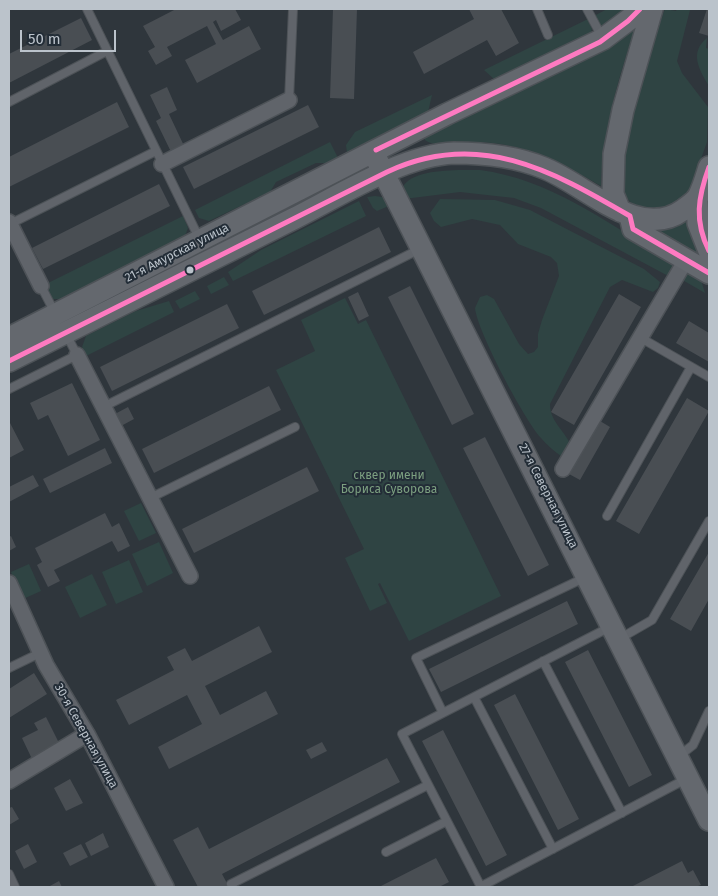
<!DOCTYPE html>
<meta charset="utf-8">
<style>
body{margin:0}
#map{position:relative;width:718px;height:896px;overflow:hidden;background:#2f363c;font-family:"Fira Sans",sans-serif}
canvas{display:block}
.frame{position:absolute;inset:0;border:10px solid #bbc3cb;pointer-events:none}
.scale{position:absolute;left:20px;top:30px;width:96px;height:22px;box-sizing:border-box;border:2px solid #bbc3cb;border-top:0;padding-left:6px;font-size:15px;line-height:18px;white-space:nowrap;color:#bbc3cb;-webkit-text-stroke:4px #232d37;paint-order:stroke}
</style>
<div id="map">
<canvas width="718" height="896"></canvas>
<div class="frame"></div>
<div class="scale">50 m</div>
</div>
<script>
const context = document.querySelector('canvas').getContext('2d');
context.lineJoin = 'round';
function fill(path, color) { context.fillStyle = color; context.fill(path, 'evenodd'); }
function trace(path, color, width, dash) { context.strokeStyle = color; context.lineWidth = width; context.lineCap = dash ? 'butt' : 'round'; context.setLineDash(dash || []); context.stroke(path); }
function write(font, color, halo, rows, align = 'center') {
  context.font = font + ' "Fira Sans",sans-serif'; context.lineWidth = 4; context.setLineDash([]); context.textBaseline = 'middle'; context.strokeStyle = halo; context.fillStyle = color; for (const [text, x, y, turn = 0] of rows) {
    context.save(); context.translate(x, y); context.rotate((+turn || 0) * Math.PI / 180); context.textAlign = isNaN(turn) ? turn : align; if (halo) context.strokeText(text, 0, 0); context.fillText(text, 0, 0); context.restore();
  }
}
fill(new Path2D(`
 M 607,9 L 629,9 L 601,30 L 594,16 Z
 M 665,9 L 676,11 L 677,9 L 690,10 L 677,61 L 682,73 L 708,107 L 707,142 L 689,192 L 669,211 C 653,209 636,211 627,198 C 606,170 653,42 665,9 Z
 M 588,19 L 592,29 L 590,35 L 495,80 L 484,70 Z
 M 636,26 C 618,79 603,130 601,186 C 561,163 523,142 475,142 C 460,142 437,149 425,140 L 424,136 Z
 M 707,38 L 706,48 L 709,49 L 709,86 C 699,70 689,52 707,38 Z
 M 432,95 L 428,112 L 347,153 L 346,145 L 355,132 Z
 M 330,142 L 338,158 L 328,163 L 316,163 L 276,182 L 270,192 L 209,221 L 199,218 L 195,210 Z
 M 480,170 C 549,179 606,222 665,257 C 673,264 676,267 672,278 L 541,208 L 514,198 L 460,192 L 404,199 L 404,185 C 416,168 461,170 480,170 Z
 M 375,196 L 382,197 L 391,205 L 377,211 L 373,208 L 367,197 Z
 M 440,199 L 495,200 L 530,210 L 644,269 L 660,282 L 658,288 L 653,292 L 622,280 L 610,287 L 550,404 C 550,424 568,432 572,450 L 567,455 L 561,456 C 554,451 546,444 541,438 C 524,419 477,331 475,308 L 480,297 L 487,295 L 494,299 L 519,344 L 528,354 L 534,352 L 538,347 L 538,334 L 542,320 L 559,276 L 557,263 L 551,257 L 518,244 L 500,225 L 472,219 L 441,227 L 434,221 L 430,213 Z
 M 359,201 L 366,216 L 233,281 L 228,272 L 261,250 Z
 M 691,213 L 709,262 L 647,226 Z
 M 183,216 L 188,228 L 185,236 L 64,299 L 51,299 L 44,285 Z
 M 688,273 L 700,277 L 705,293 L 679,278 Z
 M 224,277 L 229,285 L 211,294 L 207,286 Z
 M 195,291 L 200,299 L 180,309 L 175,301 Z
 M 345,298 L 358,324 L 366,320 L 501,596 L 409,641 L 380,583 L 378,584 L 387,603 L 370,611 L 345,558 L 364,549 L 276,370 L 315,351 L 301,320 Z
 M 169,301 L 174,312 L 86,356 L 82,347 L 86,336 L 136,311 Z
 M 141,503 L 156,533 L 139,541 L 124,511 Z
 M 159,542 L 173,573 L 147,586 L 132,554 Z
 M 129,560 L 143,592 L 116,604 L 102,572 Z
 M 29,564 L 41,591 L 23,599 L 11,572 Z
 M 92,574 L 107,605 L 80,618 L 65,587 Z`), '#2f4443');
fill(new Path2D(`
 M 176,9 L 235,9 L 241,20 L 221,31 L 216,20 L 213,22 L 223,40 L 249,26 L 261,49 L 197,83 L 185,60 L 216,44 L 207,26 L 167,47 L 172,56 L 156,65 L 148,51 L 155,47 L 143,26 Z
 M 333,9 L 357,9 L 354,99 L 330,98 Z
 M 469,9 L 501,9 L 519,43 L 496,56 L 487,40 L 424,74 L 413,52 L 474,19 Z
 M 707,9 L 709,9 L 709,36 L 699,33 Z
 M 81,18 L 92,40 L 9,83 L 9,54 Z
 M 167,87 L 177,110 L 169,114 L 186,150 L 173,156 L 156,121 L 161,118 L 150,95 Z
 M 117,102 L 129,127 L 9,187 L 9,157 Z
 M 308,105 L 319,127 L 194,189 L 183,167 Z
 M 159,184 L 170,206 L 43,269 L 32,248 Z
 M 379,227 L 391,252 L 264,315 L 252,291 Z
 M 410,286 L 474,414 L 452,425 L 388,297 Z
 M 358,292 L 369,316 L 359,321 L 348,297 Z
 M 619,294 L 641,307 L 574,425 L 551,412 Z
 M 227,304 L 239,328 L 112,391 L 100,367 Z
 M 689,321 L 709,333 L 709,362 L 676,343 Z
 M 72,383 L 100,440 L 68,456 L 48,415 L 38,420 L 30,403 Z
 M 269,386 L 281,410 L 154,473 L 142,449 Z
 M 687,398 L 709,411 L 639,534 L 616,521 Z
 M 128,407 L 134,419 L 121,426 L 115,414 Z
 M 9,421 L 24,450 L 9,458 Z
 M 600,421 L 610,427 L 580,480 L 569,474 Z
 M 485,437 L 549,565 L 528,576 L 463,448 Z
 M 105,448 L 112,463 L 50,493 L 43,479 Z
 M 307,467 L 319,491 L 194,553 L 182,529 Z
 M 33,475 L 39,486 L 9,502 L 9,487 Z
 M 105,513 L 112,527 L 119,523 L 130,546 L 118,552 L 112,541 L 54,570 L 60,581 L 48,587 L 37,565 L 42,562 L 35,548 Z
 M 11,536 L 16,547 L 9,551 L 9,537 Z
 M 709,552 L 709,599 L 691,631 L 670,619 Z
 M 567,601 L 578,624 L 441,692 L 429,669 Z
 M 259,626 L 272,652 L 205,686 L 220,715 L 266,691 L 278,714 L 169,769 L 158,747 L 202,724 L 187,695 L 129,725 L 116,700 L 174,670 L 167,657 L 185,648 L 192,661 Z
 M 588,650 L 652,775 L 629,787 L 565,662 Z
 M 34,673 L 47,694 L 9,718 L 9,689 Z
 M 515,694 L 579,819 L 558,830 L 494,705 Z
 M 46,717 L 62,749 L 32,759 L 22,738 L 38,730 L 34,723 Z
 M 443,730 L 507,855 L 486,866 L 422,741 Z
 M 322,742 L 327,751 L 311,759 L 306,750 Z
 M 387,758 L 400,782 L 222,874 L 229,887 L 198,887 L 173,840 L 198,827 L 209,849 Z
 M 70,779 L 83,803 L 66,811 L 54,788 Z
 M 12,807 L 19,819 L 9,825 L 9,808 Z
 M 103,833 L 109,847 L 91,856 L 85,843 Z
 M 28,844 L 37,862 L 24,869 L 15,851 Z
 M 81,844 L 88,857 L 70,866 L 63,853 Z
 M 436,858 L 449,882 L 439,887 L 379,887 Z
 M 682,861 L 688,873 L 693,870 L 701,885 L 695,887 L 631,887 Z
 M 59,881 L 62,887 L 48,887 Z`), '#494e53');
const lane = new Path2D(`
 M 87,9 L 199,238
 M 537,9 L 548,35
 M 587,9 L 602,37
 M 289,100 L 293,9
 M 9,102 L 107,51
 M 10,224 L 156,151
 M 41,286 L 55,313
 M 641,338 L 709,377
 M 9,389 L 77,355 L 66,334
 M 103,407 L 420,249
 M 150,498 L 295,427
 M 607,516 L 691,367
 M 619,639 L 652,620 L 709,521
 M 543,661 L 622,813
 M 9,668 L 40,653
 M 474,697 L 553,849
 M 443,713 L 416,658 L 586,577
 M 679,756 L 693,745 L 709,711
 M 386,852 L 447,821
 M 9,874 L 15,887
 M 233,887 L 231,884 L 428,785
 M 480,887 L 686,779
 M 481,887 L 402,734 L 610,627`);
const street = new Path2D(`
 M 162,164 L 289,100
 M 9,222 L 41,286
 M 77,355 L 190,576
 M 563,469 L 686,260
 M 9,583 L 46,665 L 87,734 L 166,887
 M 9,781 L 87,734`);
const secondary = new Path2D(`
 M 373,152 L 709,820
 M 697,198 L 698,223 L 709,251
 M 620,211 L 613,194 L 614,154 L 623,110 L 652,9
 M 630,216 L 633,229 L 709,273
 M 9,338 L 447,114 L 603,39 L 635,15 L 640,9
 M 9,361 C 104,314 198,266 293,219 C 339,196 403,155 454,153 C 484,153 515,156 544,168 C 585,184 639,242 683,210 C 688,206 695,202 698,197 C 703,188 706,177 709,167`);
trace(lane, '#4d5257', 10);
trace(street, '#4d5257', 18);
trace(secondary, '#4d5257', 24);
trace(lane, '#60646a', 8);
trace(street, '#60646a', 15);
trace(secondary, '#64686e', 21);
trace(new Path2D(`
 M 376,150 L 600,42 L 628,21 L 640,9
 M 709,167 C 698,197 694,221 709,251
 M 9,361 L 387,172 C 478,129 551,170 630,216 L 633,229 L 709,273`), '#fe7ac1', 5);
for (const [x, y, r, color] of [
 [190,270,4.5,"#bbc3cb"]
]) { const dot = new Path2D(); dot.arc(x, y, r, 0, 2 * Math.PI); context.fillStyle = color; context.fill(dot); trace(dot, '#232d37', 2); }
write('12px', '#bbc3cb', '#232d37', [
 ["21-я Амурская улица",177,253,-27],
 ["27-я Северная улица",548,496,63],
 ["30-я Северная улица",86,736,61]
]);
write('12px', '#7c9f80', '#232d37', [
 ["сквер имени",389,476],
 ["Бориса Суворова",389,490]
]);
</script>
